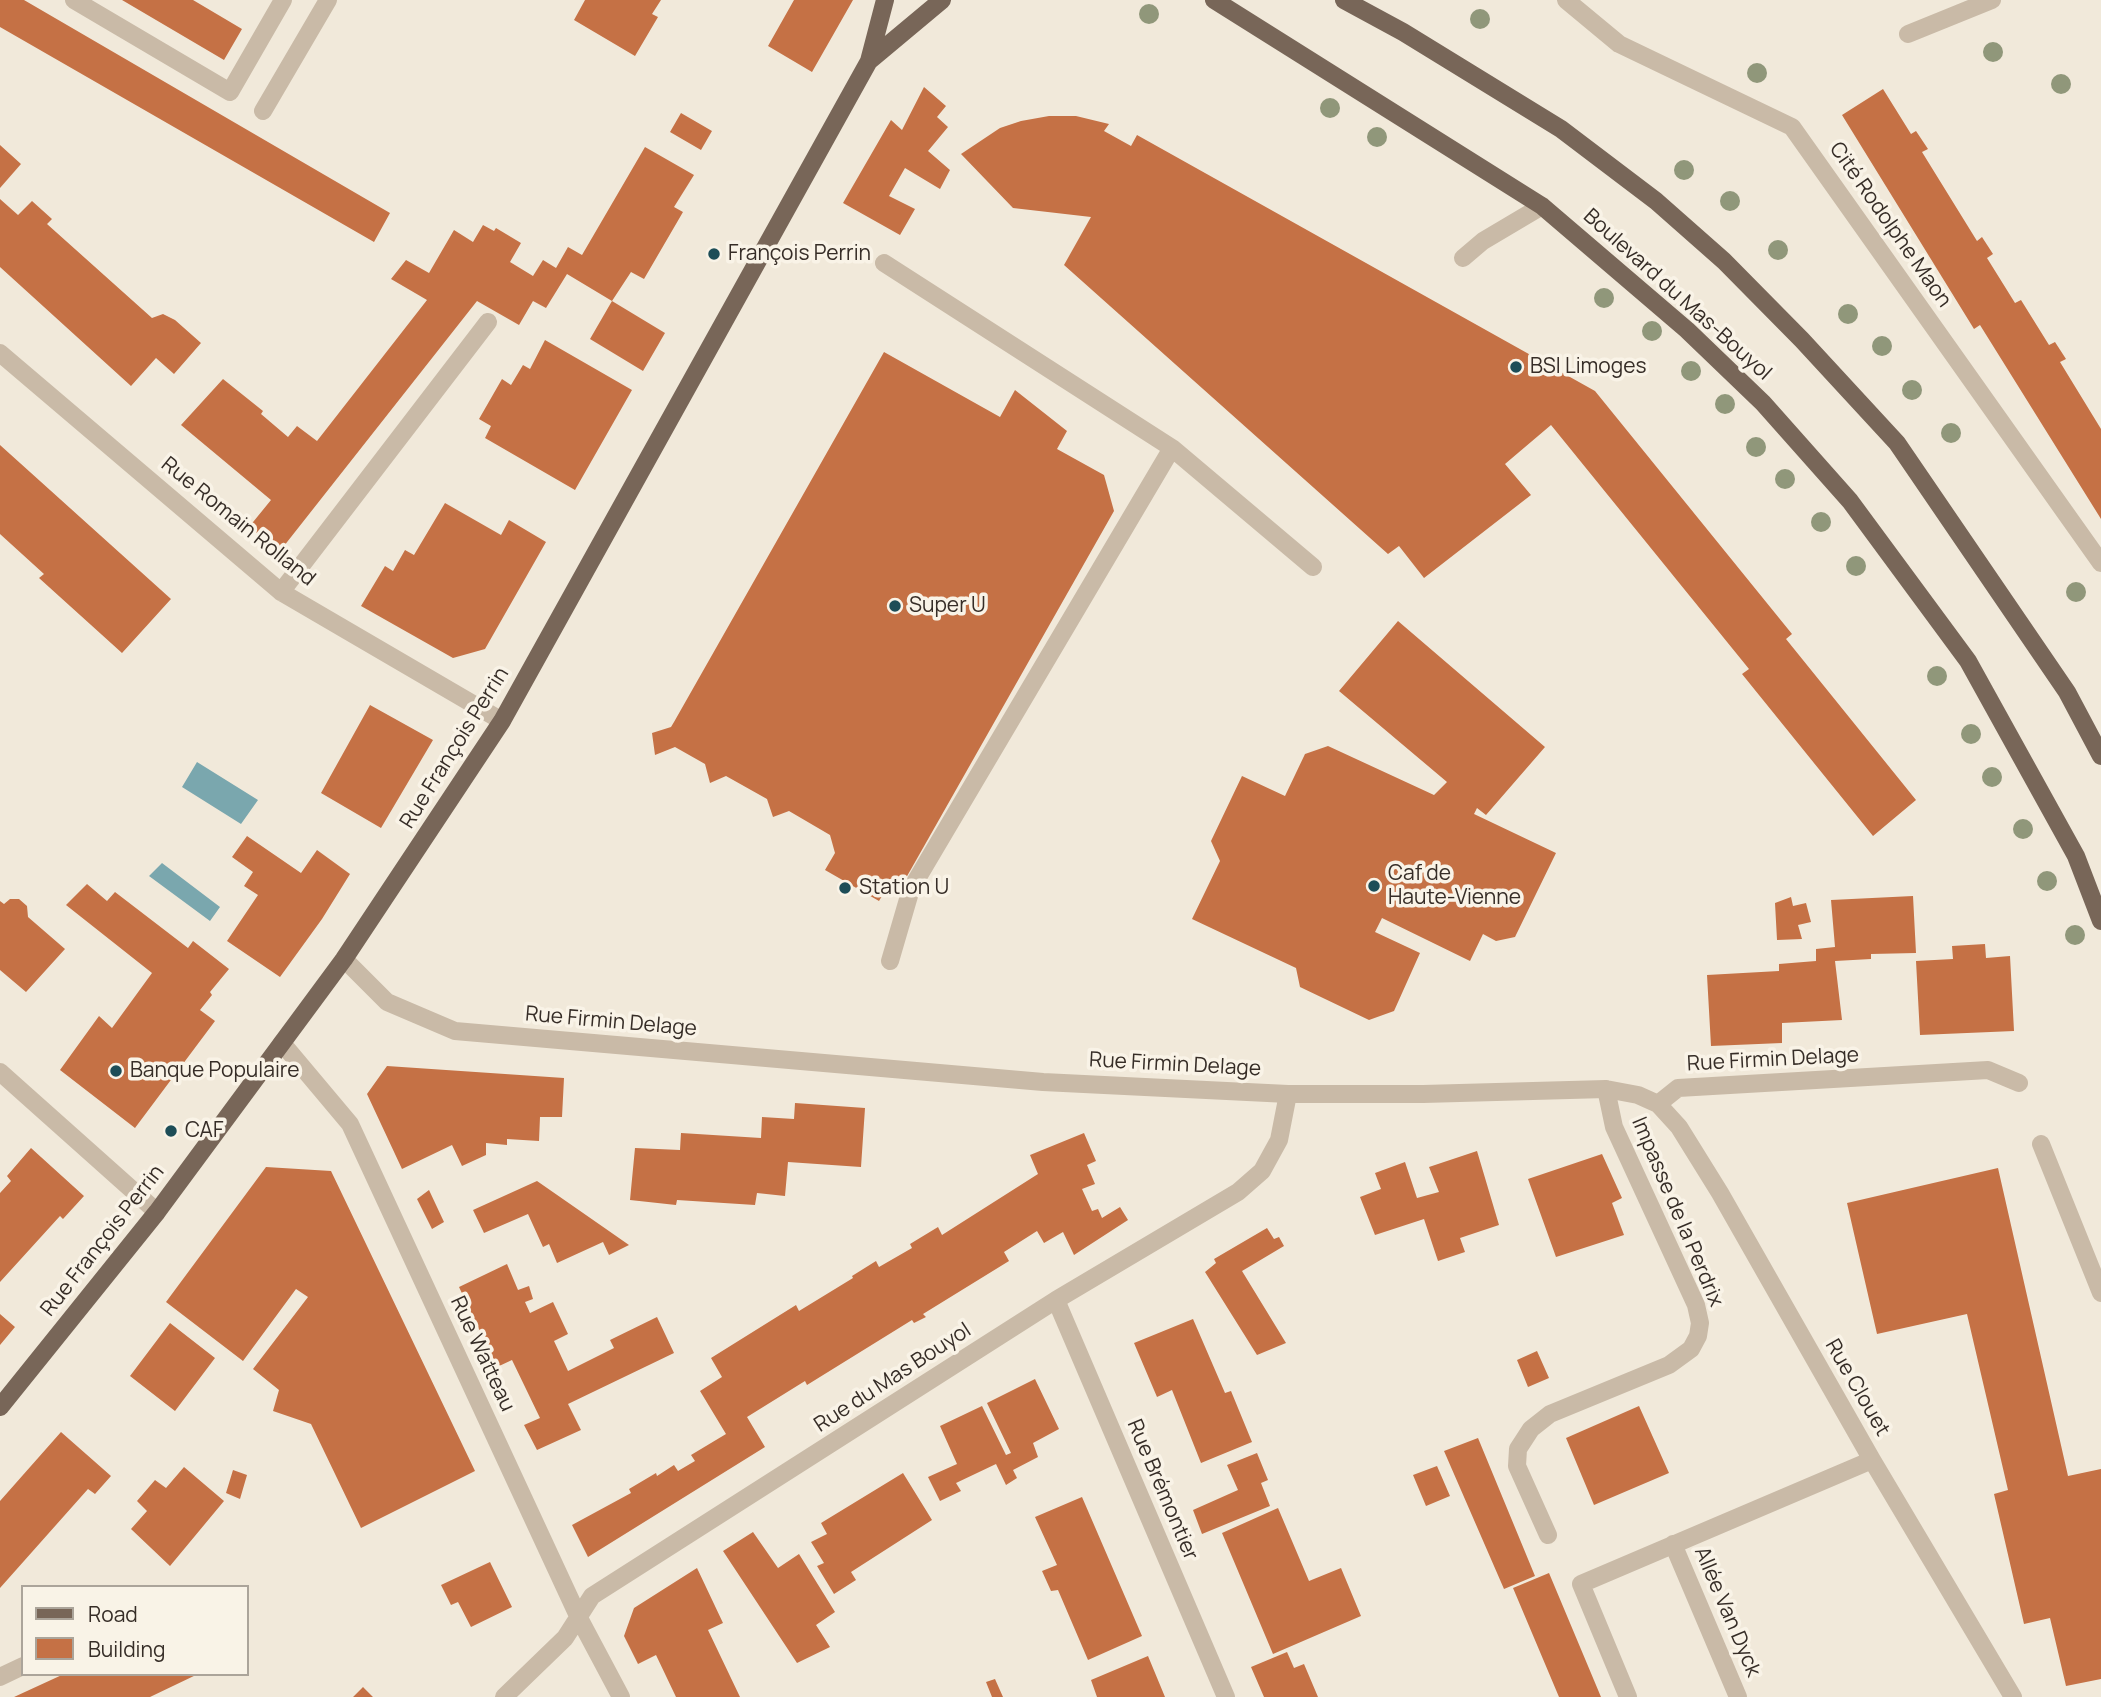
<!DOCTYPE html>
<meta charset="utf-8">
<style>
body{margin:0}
#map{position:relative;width:2101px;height:1697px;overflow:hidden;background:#f1e9da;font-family:Manrope,sans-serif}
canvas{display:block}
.legend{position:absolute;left:21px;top:1585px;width:228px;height:91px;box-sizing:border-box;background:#f9f3e7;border:2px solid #aba49a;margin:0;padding:9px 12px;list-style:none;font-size:21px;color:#362d27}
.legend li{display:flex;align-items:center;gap:14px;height:35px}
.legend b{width:35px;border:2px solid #aba49a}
</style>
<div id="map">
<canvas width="2101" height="1697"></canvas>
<ul class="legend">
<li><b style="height:9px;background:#786658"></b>Road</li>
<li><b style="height:19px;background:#c57145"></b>Building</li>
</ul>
</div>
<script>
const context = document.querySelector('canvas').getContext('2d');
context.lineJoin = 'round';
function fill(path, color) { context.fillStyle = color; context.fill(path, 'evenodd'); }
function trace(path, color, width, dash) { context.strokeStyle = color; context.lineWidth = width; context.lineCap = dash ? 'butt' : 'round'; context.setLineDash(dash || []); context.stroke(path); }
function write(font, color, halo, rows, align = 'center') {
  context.font = font + ' Manrope,sans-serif'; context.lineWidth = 7; context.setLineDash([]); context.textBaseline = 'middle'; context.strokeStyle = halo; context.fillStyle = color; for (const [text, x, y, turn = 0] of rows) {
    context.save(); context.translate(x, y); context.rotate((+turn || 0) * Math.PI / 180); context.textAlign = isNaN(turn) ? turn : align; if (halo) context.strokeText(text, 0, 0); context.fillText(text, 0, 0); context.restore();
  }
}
fill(new Path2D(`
 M 197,762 L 258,800 L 241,824 L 182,787 Z
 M 162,863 L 220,907 L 210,921 L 149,876 Z`), '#7aa7ae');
fill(new Path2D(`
 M 0,0 L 24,0 L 390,213 L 374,242 L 0,27 Z
 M 122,0 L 193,0 L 242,29 L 224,60 Z
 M 585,0 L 661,0 L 652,14 L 658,17 L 635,56 L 574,20 Z
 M 794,0 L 853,0 L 812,72 L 768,46 Z
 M 924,87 L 946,106 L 937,117 L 948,127 L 928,151 L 950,170 L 940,189 L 905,168 L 889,196 L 915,209 L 900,235 L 843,203 L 891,120 L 902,130 Z
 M 1883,89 L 1911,134 L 1916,131 L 1928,149 L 1922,152 L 1977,241 L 1982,237 L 1993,254 L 1987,258 L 2015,303 L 2021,300 L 2049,345 L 2055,342 L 2066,359 L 2060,362 L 2101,429 L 2101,519 L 1980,325 L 1974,329 L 1842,115 Z
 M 681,113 L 712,131 L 701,150 L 670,132 Z
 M 1049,116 L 1076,116 L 1109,124 L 1104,131 L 1131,146 L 1137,135 L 1595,391 L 1792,634 L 1786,639 L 1916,800 L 1873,836 L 1742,674 L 1749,669 L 1551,425 L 1505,464 L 1531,495 L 1424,578 L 1399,546 L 1388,554 L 1064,265 L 1091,217 L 1013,208 L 961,154 L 1000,128 L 1021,121 Z
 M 0,145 L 21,164 L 0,188 Z
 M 645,147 L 694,175 L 674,207 L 683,212 L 644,279 L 631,272 L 612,301 L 567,274 L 546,308 L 533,301 L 519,325 L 477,301 L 280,551 L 249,527 L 271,500 L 181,425 L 223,379 L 263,411 L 261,414 L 288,437 L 297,426 L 317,441 L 427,300 L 391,279 L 406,260 L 429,273 L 454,230 L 473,242 L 483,225 L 494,231 L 496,228 L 521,243 L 510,262 L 533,276 L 543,260 L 556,268 L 568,247 L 582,255 Z
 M 0,199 L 18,215 L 32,201 L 52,219 L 47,224 L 152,318 L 163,314 L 175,320 L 201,343 L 174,374 L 156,358 L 131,386 L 0,267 Z
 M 612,301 L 665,333 L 643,371 L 590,339 Z
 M 545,340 L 632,390 L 575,490 L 485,438 L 491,426 L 479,419 L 502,379 L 511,385 L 523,365 L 530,369 Z
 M 884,352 L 1000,417 L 1015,390 L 1067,431 L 1057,449 L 1104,475 L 1114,511 L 906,878 L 890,882 L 879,901 L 825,870 L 835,853 L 830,835 L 789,811 L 773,817 L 767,799 L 726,776 L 710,783 L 705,764 L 675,747 L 655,755 L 652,733 L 671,727 L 674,722 Z
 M 0,445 L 171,599 L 122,653 L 39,578 L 44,574 L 0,534 Z
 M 445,503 L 501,535 L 509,520 L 546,542 L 485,649 L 453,658 L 361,606 L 385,566 L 393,571 L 405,550 L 414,555 Z
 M 1398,621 L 1545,747 L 1486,815 L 1477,808 L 1474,814 L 1556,853 L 1515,937 L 1496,941 L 1483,934 L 1470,961 L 1382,918 L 1375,932 L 1420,953 L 1394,1011 L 1369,1020 L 1300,987 L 1296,968 L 1192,919 L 1220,861 L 1211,841 L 1242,776 L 1285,796 L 1305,754 L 1328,746 L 1434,795 L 1447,782 L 1339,691 Z
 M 370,705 L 433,740 L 381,828 L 321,793 Z
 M 247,836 L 301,873 L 317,850 L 350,874 L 322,919 L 280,977 L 227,941 L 258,895 L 244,886 L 253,872 L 232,857 Z
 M 87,884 L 107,901 L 115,892 L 188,948 L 193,941 L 229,969 L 210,992 L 212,995 L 200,1010 L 215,1021 L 135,1128 L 60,1070 L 99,1016 L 112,1028 L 152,973 L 66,905 Z
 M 1913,896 L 1916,953 L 1871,954 L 1871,959 L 1835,961 L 1842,1020 L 1782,1023 L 1782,1043 L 1711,1046 L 1707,975 L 1779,971 L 1779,964 L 1816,961 L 1816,949 L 1835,947 L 1831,900 Z
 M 1791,897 L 1793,906 L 1806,903 L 1811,922 L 1798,925 L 1802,939 L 1777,940 L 1775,903 Z
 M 10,899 L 19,899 L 27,906 L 28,917 L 65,949 L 26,992 L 0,970 L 0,901 L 4,904 Z
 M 1985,944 L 1986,958 L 2010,956 L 2014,1031 L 1920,1035 L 1916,961 L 1953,959 L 1952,946 Z
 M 387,1066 L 564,1078 L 562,1117 L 540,1117 L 539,1141 L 507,1139 L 507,1145 L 486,1143 L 486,1155 L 462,1166 L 452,1145 L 402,1169 L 367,1094 Z
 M 795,1103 L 865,1108 L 861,1167 L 788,1162 L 785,1196 L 757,1193 L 755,1205 L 677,1200 L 676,1205 L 630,1200 L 635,1148 L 680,1150 L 681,1133 L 761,1138 L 762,1117 L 794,1119 Z
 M 1084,1133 L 1096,1161 L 1087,1165 L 1095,1184 L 1082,1189 L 1092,1211 L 1098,1209 L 1102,1218 L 1120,1207 L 1128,1220 L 1074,1255 L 1063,1232 L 1044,1243 L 1037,1231 L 1004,1252 L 1009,1261 L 923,1314 L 926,1317 L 914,1323 L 912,1320 L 807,1385 L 805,1381 L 747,1417 L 765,1447 L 588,1557 L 572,1525 L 631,1493 L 629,1489 L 656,1473 L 657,1476 L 674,1465 L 678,1471 L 695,1461 L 691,1455 L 726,1434 L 700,1391 L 722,1377 L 711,1358 L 796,1305 L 799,1311 L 853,1278 L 852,1276 L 876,1261 L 879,1267 L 912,1248 L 910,1244 L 938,1227 L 942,1235 L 1038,1174 L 1030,1155 Z
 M 31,1148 L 84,1196 L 63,1219 L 60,1216 L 0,1282 L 0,1193 L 11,1181 L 7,1176 Z
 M 1477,1151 L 1499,1225 L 1460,1238 L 1465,1252 L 1438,1261 L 1424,1219 L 1375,1235 L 1360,1197 L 1381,1189 L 1375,1173 L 1405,1162 L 1417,1198 L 1439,1192 L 1429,1167 Z
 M 1602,1154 L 1622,1198 L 1612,1203 L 1624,1235 L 1556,1257 L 1528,1179 Z
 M 266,1167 L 331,1171 L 475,1471 L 361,1528 L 311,1424 L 273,1411 L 279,1390 L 253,1369 L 308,1297 L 296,1289 L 243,1361 L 166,1302 Z
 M 1998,1168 L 2068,1476 L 2101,1469 L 2101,1679 L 2066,1686 L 2050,1618 L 2024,1624 L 1994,1494 L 2008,1490 L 1967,1314 L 1877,1334 L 1847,1203 Z
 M 537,1181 L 596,1222 L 629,1245 L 609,1255 L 603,1242 L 557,1263 L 549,1244 L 543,1247 L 528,1214 L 484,1233 L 473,1210 Z
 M 429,1190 L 444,1222 L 432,1229 L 417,1199 Z
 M 1267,1228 L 1274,1239 L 1279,1237 L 1284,1246 L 1242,1271 L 1286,1343 L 1257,1355 L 1205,1272 L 1216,1263 L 1214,1259 Z
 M 507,1264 L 518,1290 L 529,1286 L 533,1299 L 525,1302 L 530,1313 L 553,1302 L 568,1334 L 554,1341 L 568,1371 L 614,1348 L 610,1340 L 657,1317 L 674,1353 L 568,1404 L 581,1430 L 537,1450 L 524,1425 L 540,1418 L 512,1360 L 497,1367 L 459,1287 Z
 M 0,1314 L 15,1327 L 0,1345 Z
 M 1193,1319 L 1225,1393 L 1231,1391 L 1252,1442 L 1201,1463 L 1172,1390 L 1157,1397 L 1134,1343 Z
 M 170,1323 L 215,1358 L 175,1411 L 130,1376 Z
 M 1537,1351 L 1549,1378 L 1528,1387 L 1517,1360 Z
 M 1035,1379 L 1059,1429 L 1033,1443 L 1038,1457 L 1013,1470 L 1017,1478 L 1006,1485 L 996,1464 L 956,1483 L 961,1491 L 940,1501 L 928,1477 L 957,1464 L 940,1426 L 982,1406 L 1006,1455 L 1011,1453 L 987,1403 Z
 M 1639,1406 L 1669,1473 L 1594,1505 L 1566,1438 Z
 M 61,1432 L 111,1476 L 95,1494 L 88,1489 L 0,1588 L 0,1501 Z
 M 1478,1438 L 1535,1576 L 1504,1589 L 1444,1451 Z
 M 1257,1453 L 1268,1480 L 1261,1483 L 1270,1506 L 1202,1534 L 1193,1510 L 1238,1490 L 1227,1465 Z
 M 1437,1466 L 1450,1496 L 1426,1506 L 1413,1475 Z
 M 184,1467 L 224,1501 L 170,1566 L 131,1529 L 147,1511 L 137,1501 L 155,1480 L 166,1488 Z
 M 233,1470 L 247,1475 L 240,1499 L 226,1493 Z
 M 903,1473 L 932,1520 L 851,1572 L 856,1580 L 834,1594 L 817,1566 L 824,1563 L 811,1542 L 827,1534 L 821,1523 Z
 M 1082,1497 L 1142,1636 L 1088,1660 L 1058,1590 L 1051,1591 L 1042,1571 L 1057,1565 L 1035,1517 Z
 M 1278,1508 L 1309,1581 L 1341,1568 L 1361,1616 L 1273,1654 L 1222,1533 Z
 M 753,1532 L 778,1568 L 799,1554 L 835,1612 L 816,1625 L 830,1647 L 797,1663 L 723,1551 Z
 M 490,1562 L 512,1607 L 471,1627 L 458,1602 L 451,1605 L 441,1585 Z
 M 697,1568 L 723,1623 L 708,1630 L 740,1697 L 676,1697 L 656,1655 L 638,1664 L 624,1636 L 634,1608 Z
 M 1549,1573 L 1601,1697 L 1559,1697 L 1513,1588 Z
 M 1287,1652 L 1294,1668 L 1304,1664 L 1318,1697 L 1264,1697 L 1251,1667 Z
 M 1148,1656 L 1165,1697 L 1097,1697 L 1091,1680 Z
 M 64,1674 L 198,1674 L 150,1697 L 14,1697 Z
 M 995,1679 L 1003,1697 L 992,1697 L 986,1682 Z
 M 363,1687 L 373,1697 L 353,1697 Z`), '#c57145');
trace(new Path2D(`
 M 74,0 L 230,92 L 283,0
 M 1566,0 L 1619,44 L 1792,127 L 2101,563
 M 1908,34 L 1992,0
 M 263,111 L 328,0
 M 1463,258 L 1483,241 L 1542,206
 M 884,263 L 1172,448 L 1313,567
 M 0,353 L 281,592 L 502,721
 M 281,592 L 488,322
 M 344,959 L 387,1002 L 455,1031 L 1043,1082 L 1288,1094 L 1423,1094 L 1606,1089 L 1638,1095 L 1658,1104 L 1678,1088 L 1988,1070 L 2019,1083
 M 890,961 L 911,889 L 1172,448
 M 282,1043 L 350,1124 L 579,1618 L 621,1697
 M 0,1072 L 157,1212
 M 1658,1104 L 1679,1127 L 1720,1193 L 1872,1460 L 2013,1697
 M 2041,1144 L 2101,1293
 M 1056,1300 L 1226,1697
 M 1548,1535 L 1517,1466 L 1518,1449 L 1531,1429 L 1550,1414 L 1669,1365 L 1691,1349 L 1698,1336 L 1700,1323 L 1696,1305 L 1614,1127 L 1606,1089
 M 1673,1544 L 1738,1697
 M 0,1677 L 23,1666
 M 504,1697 L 565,1638 L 592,1596 L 1056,1300 L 1238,1192 L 1262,1171 L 1279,1140 L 1288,1094
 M 1628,1697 L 1581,1584 L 1872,1460`), '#c9baa7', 18);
trace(new Path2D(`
 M 1214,0 L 1542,206 L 1687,330 L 1763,403 L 1850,501 L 1968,661 L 2076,856 L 2101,921
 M 1344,0 L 1403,32 L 1561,129 L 1656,201 L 1724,261 L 1802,340 L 1897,443 L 2067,692 L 2101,756
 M 869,61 L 942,0
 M 0,1407 L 157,1212 L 344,959 L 502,721 L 869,61 L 885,0`), '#786658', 18);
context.fillStyle = '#90977a';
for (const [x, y] of [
 [1149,14],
 [1480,19],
 [1993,52],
 [1757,73],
 [2061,84],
 [1330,108],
 [1377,137],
 [1684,170],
 [1730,201],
 [1778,250],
 [1604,298],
 [1848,314],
 [1652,331],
 [1882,346],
 [1691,371],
 [1912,390],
 [1725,404],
 [1951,433],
 [1756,447],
 [1785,479],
 [1821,522],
 [1856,566],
 [2076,592],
 [1937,676],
 [1971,734],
 [1992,777],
 [2023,829],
 [2047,881],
 [2075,935]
]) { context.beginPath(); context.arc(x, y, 10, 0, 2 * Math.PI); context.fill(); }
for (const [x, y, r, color] of [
 [714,254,7,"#1d4d57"],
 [1516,367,7,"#1d4d57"],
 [895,606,7,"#1d4d57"],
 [1374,886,7,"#1d4d57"],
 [845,888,7,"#1d4d57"],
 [116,1071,7,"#1d4d57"],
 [171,1131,7,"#1d4d57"]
]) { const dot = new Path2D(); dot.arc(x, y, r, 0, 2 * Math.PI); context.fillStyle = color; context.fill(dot); trace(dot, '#f9f3e7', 2.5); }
write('21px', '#362d27', '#f9f3e7', [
 ["Cité Rodolphe Maon",1890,225,55],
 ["Boulevard du Mas-Bouyol",1677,295,42],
 ["Rue Romain Rolland",238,522,39],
 ["Rue François Perrin",455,748,-58],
 ["Rue Firmin Delage",611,1022,5],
 ["Rue Firmin Delage",1773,1060,-3],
 ["Rue Firmin Delage",1175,1065,3],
 ["Impasse de la Perdrix",1677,1212,67],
 ["Rue François Perrin",103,1241,-52],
 ["Rue Watteau",482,1354,65],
 ["Rue du Mas Bouyol",893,1378,-33],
 ["Rue Clouet",1857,1388,60],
 ["Rue Brémontier",1162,1490,67],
 ["Allée Van Dyck",1727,1612,67]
]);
write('21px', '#362d27', '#f9f3e7', [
 ["François Perrin",728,254],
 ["BSI Limoges",1530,367],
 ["Super U",909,606],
 ["Caf de",1388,874],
 ["Haute-Vienne",1388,898],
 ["Station U",859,888],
 ["Banque Populaire",130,1071],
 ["CAF",185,1131]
], 'left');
</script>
